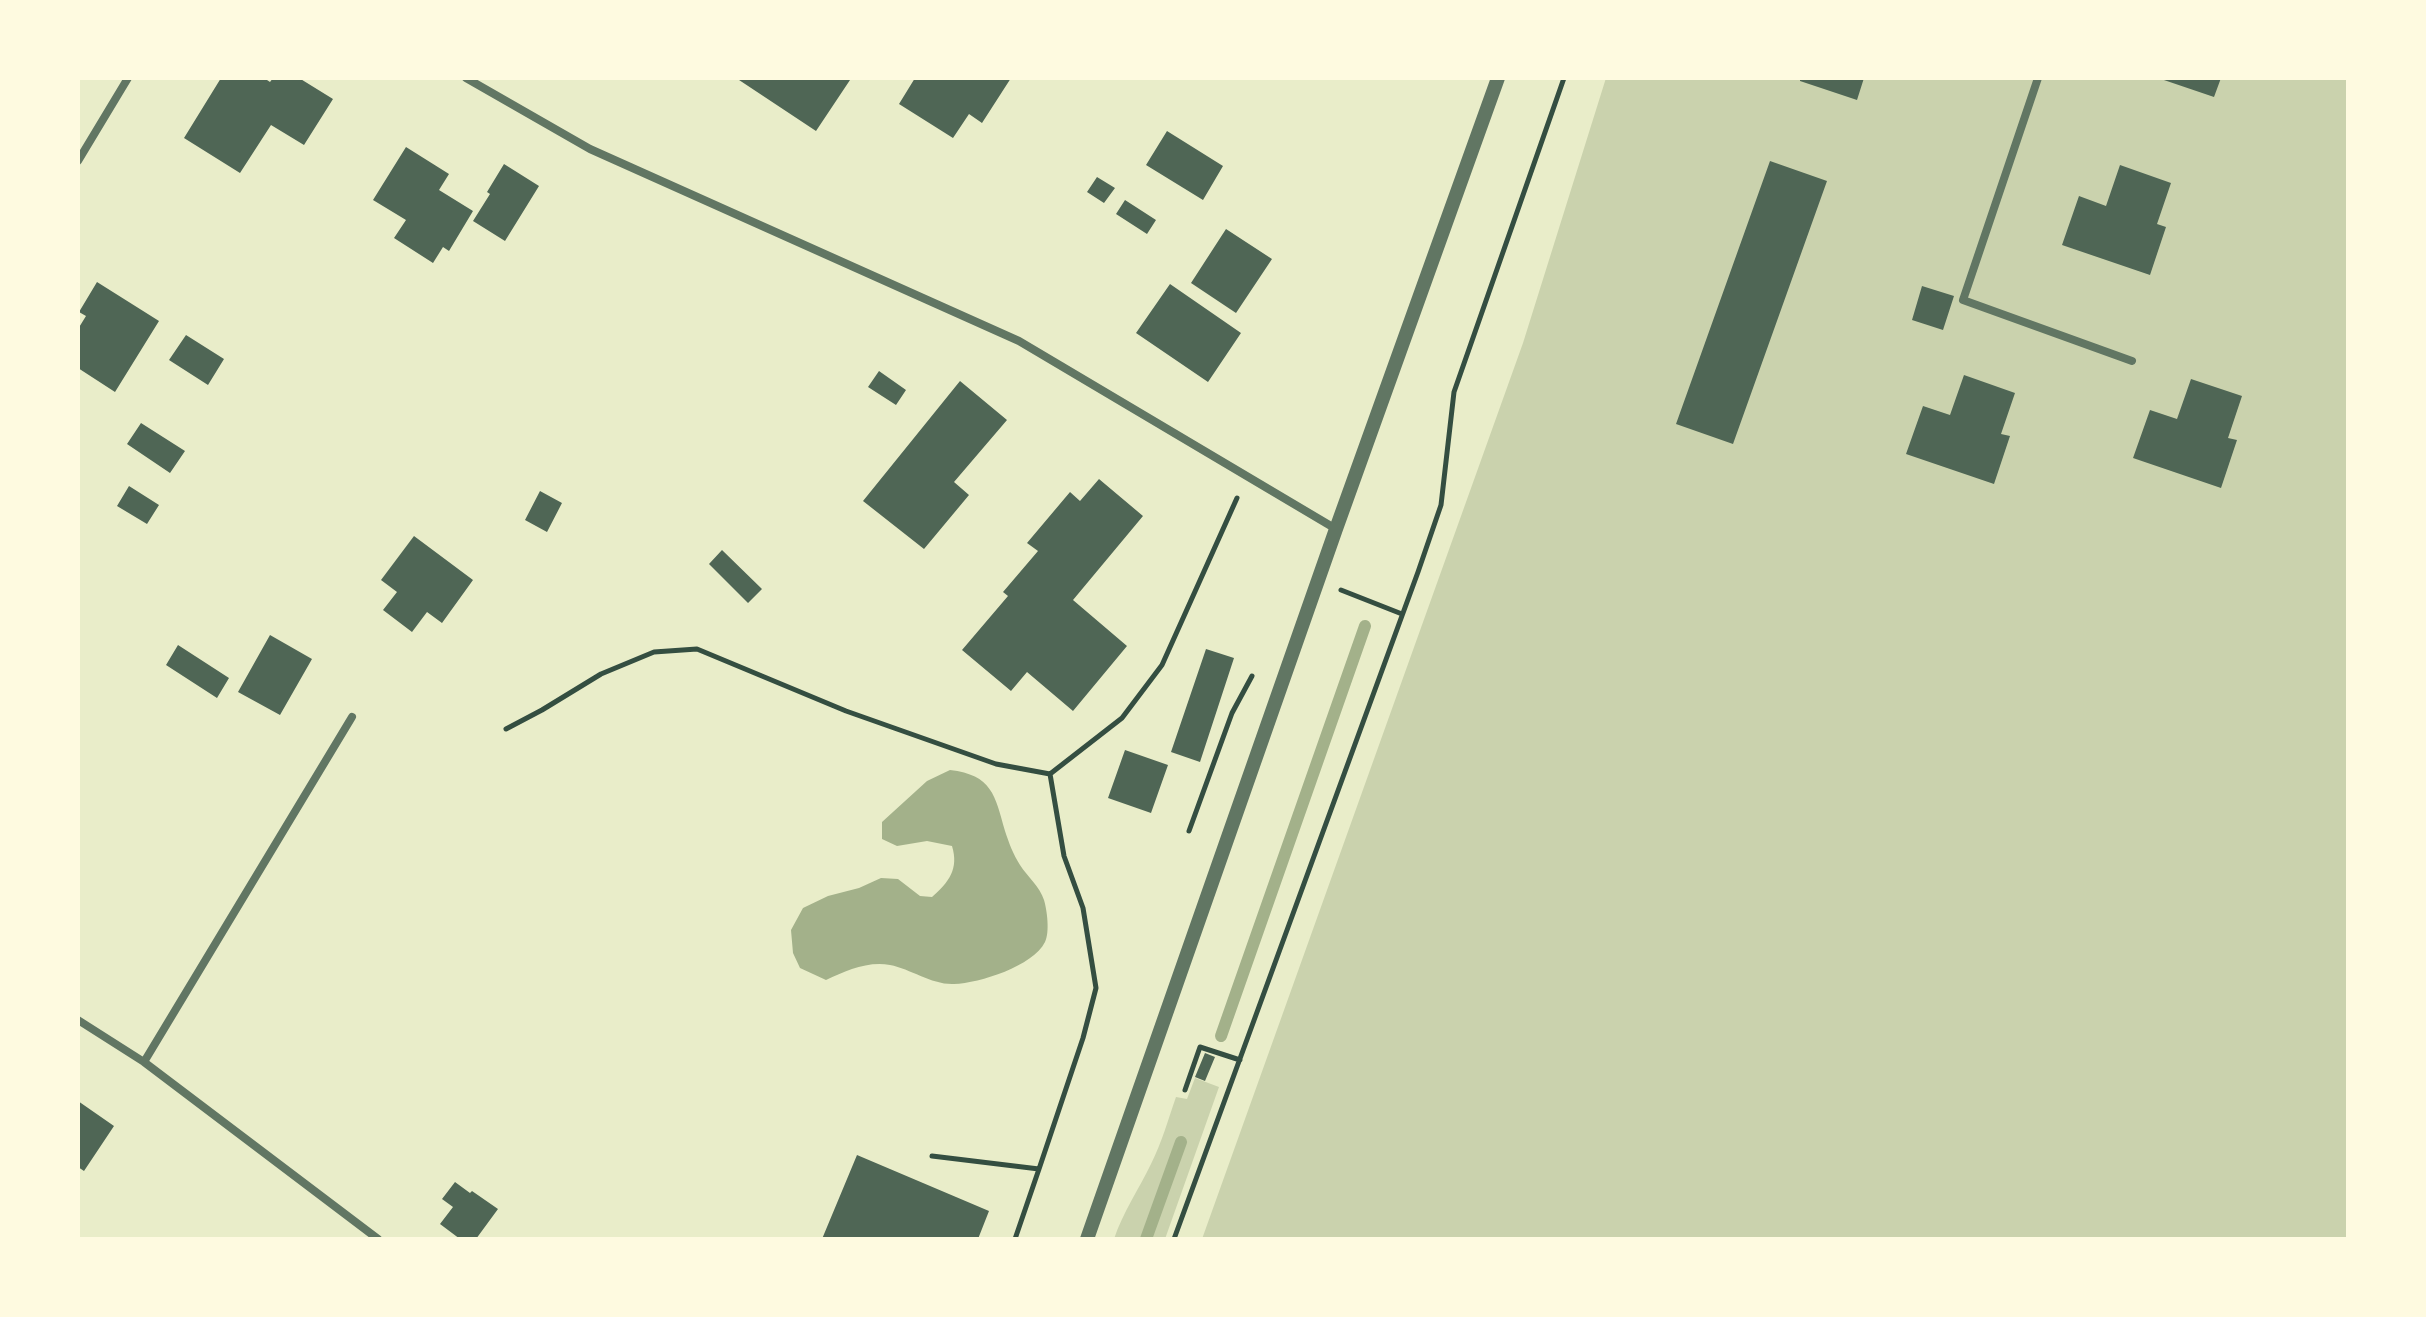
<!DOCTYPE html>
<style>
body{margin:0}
#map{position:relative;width:2426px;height:1317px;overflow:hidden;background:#e9edc9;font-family:"Varela Round",sans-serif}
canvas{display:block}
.frame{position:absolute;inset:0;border:80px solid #fefae0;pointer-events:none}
</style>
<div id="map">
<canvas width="2426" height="1317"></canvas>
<div class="frame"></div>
</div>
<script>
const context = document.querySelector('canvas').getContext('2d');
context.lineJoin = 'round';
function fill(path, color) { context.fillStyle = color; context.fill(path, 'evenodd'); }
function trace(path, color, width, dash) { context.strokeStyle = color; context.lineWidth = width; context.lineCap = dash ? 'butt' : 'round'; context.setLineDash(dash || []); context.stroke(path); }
fill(new Path2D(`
 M 1606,78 L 2348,78 L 2348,1239 L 1202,1239 L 1523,343 Z
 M 1195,1078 L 1219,1087 L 1165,1239 L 1114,1239 C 1123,1212 1139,1189 1151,1164 C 1162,1142 1168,1120 1176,1097 L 1187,1099 Z`), '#cad2ad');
fill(new Path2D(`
 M 950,770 C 992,775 995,795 1005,831 C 1009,843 1013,854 1020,865 C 1027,876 1040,887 1044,900 C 1047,910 1050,932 1045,942 C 1033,966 980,983 954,984 C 932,985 911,969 890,965 C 867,961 846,971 826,980 L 800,968 L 793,953 L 791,930 L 803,908 L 828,896 L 859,888 L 881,878 L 898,879 L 920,896 L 932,897 C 949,882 959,869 952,846 L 927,841 L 897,846 L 882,839 L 882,822 L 927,781 Z`), '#a3b18a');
trace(new Path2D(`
 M 1221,1036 L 1365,626
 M 1146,1239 L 1181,1142`), '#a3b18a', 12);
fill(new Path2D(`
 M 221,78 L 264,78 L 270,82 L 273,78 L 299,78 L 333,99 L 304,145 L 271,125 L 240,173 L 184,138 Z
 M 736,78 L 847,78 L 850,80 L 816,131 Z
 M 915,78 L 1011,78 L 982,123 L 969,114 L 953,138 L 899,104 Z
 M 1800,78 L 1864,78 L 1857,100 L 1800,81 Z
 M 2158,78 L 2221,78 L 2214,97 Z
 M 1167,131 L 1223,166 L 1203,200 L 1146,165 Z
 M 406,147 L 449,174 L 439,190 L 473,211 L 449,251 L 443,247 L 433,263 L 394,238 L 406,220 L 373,200 Z
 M 1770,161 L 1827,181 L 1733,444 L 1676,424 Z
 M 504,164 L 539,186 L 505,241 L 473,221 L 490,194 L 487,192 Z
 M 2120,165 L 2171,183 L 2157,224 L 2166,227 L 2150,275 L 2062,245 L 2079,196 L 2106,206 Z
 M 1097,177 L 1115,188 L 1104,203 L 1087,192 Z
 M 1125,200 L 1156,220 L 1147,234 L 1116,214 Z
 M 1226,229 L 1272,259 L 1236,313 L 1191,283 Z
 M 97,282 L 159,321 L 115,392 L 78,368 L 78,329 L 86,316 L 79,312 Z
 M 1170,284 L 1241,333 L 1208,382 L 1136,333 Z
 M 1922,286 L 1954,296 L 1943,330 L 1912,320 Z
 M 186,335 L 224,359 L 208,385 L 169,360 Z
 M 879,371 L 906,390 L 896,405 L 868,387 Z
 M 1964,375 L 2015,393 L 2001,434 L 2010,436 L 1994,484 L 1906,454 L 1923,406 L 1950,415 Z
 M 2191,379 L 2242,396 L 2228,438 L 2237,440 L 2221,488 L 2133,458 L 2150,410 L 2177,419 Z
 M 960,381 L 1007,420 L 954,482 L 969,495 L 924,549 L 863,501 Z
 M 141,423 L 185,451 L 170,473 L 127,444 Z
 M 1099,479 L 1143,516 L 1073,600 L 1127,646 L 1073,711 L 1027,672 L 1011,691 L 962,650 L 1008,596 L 1003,592 L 1038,551 L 1027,543 L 1070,492 L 1080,501 Z
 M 129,486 L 159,505 L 147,524 L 117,506 Z
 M 540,491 L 562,503 L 547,532 L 525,520 Z
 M 414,536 L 473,580 L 442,623 L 427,612 L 412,632 L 383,610 L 397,592 L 381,580 Z
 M 722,550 L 762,589 L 748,603 L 709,564 Z
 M 270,635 L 312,659 L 280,715 L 238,692 Z
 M 178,645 L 229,678 L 217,698 L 166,665 Z
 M 1206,649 L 1234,658 L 1200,762 L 1171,752 Z
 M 1125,750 L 1168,765 L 1151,813 L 1108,798 Z
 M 1205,1053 L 1215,1057 L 1205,1081 L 1195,1077 Z
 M 78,1101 L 114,1126 L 84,1171 L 78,1167 Z
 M 857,1155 L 989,1211 L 978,1239 L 822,1239 Z
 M 455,1182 L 470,1193 L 472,1191 L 498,1209 L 476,1239 L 460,1239 L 440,1224 L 453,1207 L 442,1199 Z`), '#4f6655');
trace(new Path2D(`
 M 1341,590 L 1402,614
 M 506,729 L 542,710 L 601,674 L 654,652 L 697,649 L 846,711 L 996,764 L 1050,774
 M 1189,831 L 1232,713 L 1252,676
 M 1185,1090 L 1200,1047 L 1240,1060
 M 932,1156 L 1039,1169 L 1015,1239
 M 1039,1169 L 1083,1038 L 1096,988 L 1083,908 L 1064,856 L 1050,774 L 1122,718 L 1162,665 L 1237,498
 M 1174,1239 L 1418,572 L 1441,505 L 1454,392 L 1564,78`), '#344e41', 5);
trace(new Path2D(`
 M 466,78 L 590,149 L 1019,341 L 1336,529
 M 2038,78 L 1963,300 L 2132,361
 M 78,161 L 128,78
 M 78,1020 L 144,1062 L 378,1239
 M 144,1062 L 352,717`), '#617663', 8);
trace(new Path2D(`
 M 1087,1239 L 1336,529 L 1498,78`), '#617663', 14);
</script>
